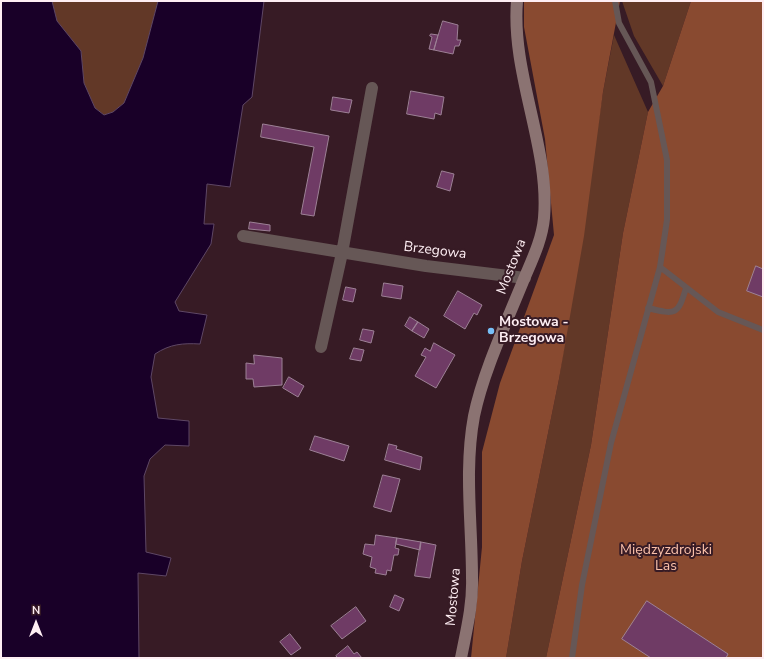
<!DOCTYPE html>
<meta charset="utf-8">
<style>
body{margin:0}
#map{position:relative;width:764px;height:659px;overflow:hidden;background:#371b25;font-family:"Nunito Sans",sans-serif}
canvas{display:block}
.frame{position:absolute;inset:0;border:2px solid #feeef3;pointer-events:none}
.north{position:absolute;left:16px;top:603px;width:40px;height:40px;-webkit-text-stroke:3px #371b25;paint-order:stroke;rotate:0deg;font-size:11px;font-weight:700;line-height:16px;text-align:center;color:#feeef3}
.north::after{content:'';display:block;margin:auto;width:14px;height:18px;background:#feeef3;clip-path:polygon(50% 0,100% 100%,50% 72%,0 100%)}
</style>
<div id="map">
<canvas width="764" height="659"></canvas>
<div class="frame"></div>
<div class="north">N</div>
</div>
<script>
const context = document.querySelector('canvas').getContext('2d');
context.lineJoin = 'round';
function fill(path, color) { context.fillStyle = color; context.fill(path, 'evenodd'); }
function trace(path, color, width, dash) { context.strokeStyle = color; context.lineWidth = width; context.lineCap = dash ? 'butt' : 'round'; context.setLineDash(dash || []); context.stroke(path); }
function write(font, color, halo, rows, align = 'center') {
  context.font = font + ' "Nunito Sans",sans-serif'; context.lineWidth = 4; context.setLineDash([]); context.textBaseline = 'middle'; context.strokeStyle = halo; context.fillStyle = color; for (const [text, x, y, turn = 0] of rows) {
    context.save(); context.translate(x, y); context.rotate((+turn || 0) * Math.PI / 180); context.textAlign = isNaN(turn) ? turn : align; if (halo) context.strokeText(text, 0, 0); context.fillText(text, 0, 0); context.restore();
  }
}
fill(new Path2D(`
 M 52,1 L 158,1 L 143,58 L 124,103 L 113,112 L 104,115 L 95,108 L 84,83 L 81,51 L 57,21 Z
 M 622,1 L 691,1 L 663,86 L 634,36 Z
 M 614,35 L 648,112 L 623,233 L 591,445 L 546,658 L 506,658 L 522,561 L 559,379 L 603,92 Z`), '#623827');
fill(new Path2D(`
 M 524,1 L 620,1 L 603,92 L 584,236 L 559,379 L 522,561 L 506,658 L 471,658 L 482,547 L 482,452 L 500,383 L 554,235 L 545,139 L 524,27 Z
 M 691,1 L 763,1 L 763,658 L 546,658 L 591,445 L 623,233 L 648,112 L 663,86 Z`), '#894a30');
const water = new Path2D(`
 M 1,1 L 52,1 L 57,21 L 81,51 L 84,83 L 95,108 L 104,115 L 113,112 L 124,103 L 143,58 L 158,1 L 264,1 L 252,97 L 243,105 L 230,187 L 207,184 L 204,224 L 214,224 L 211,244 L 175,302 L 179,311 L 207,315 L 200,344 C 183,343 170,344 155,354 L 151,377 L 158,418 L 189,421 L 189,446 L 165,445 L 150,459 L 144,476 L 146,552 L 171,558 L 166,576 L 138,573 L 139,658 L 1,658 Z`);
fill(water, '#190028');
trace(water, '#5e4765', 1);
const building = new Path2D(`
 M 443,21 L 458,25 L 457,40 L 461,40 L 459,46 L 455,46 L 453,54 L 434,50 Z
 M 431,34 L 438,35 L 434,50 L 429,49 L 432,37 L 430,36 Z
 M 411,91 L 444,97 L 441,115 L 435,113 L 434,119 L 407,114 Z
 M 333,97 L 352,100 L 349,113 L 331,110 Z
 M 263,124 L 329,136 L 314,216 L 301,214 L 314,147 L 261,137 Z
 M 442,171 L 454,174 L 450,191 L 437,187 Z
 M 250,222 L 270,225 L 270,231 L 249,229 Z
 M 756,266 L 763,269 L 763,297 L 747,291 Z
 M 384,283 L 403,286 L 401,299 L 382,296 Z
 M 346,287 L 356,289 L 353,302 L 343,300 Z
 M 458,291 L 482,305 L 477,315 L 474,313 L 465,329 L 444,316 Z
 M 410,317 L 418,322 L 412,331 L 405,326 Z
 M 418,322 L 429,329 L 424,338 L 412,331 Z
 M 363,329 L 374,331 L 371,343 L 360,340 Z
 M 434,343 L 455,355 L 436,388 L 415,376 L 426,357 L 421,355 L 425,348 L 430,351 Z
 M 354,348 L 364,350 L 361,361 L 350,359 Z
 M 254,355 L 282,358 L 282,385 L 254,387 L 253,379 L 246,379 L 246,363 L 254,364 Z
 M 289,377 L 304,386 L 298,397 L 283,388 Z
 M 315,436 L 349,446 L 344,461 L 310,450 Z
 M 389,444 L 397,446 L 396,449 L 422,457 L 420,470 L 385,460 Z
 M 383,475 L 400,479 L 391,512 L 374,507 Z
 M 376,535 L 397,538 L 395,548 L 399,549 L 398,555 L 394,555 L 391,571 L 387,570 L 386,575 L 375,573 L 376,569 L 370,567 L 372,557 L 363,554 L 365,544 L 374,545 Z
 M 397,538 L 421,542 L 420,550 L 396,544 Z
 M 421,542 L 436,545 L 430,578 L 415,576 Z
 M 395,595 L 404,599 L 399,611 L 390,607 Z
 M 647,601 L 728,654 L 726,658 L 651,658 L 622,639 Z
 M 356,607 L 366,621 L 342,639 L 331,626 Z
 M 290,634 L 301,648 L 291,655 L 280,642 Z
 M 348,646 L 354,654 L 357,652 L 362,658 L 338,658 L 336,656 Z`);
fill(building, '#6f3b65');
trace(building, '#9d8196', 1);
trace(new Path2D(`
 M 660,267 L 718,312 L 763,330
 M 648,308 C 676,315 678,315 686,288
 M 572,658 L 582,585 L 611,443 L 660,267 L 667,220 L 667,160 L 651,82 L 619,23 L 615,1`), '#665756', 6);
trace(new Path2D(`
 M 243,236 L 426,266 L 525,278
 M 321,347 L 342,253 L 372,88`), '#665756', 12);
trace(new Path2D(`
 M 461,658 C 466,632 473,605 472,578 C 472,523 464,470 474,416 C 483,372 507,321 524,279 C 532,260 542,240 544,218 C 550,147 511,74 517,1`), '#8b7372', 12);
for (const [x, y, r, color] of [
 [491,331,4,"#77bff7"]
]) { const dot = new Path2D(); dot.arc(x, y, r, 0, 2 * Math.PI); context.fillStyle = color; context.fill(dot); trace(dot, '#371b25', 1.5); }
write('14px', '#feeef3', '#371b25', [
 ["Brzegowa",435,251,7],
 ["Mostowa",512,267,-69],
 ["Mostowa",454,597,-85]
]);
write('bold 14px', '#feeef3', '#371b25', [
 ["Mostowa -",499,323],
 ["Brzegowa",499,339]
], 'left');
write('14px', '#fbc1aa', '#371b25', [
 ["Międzyzdrojski",666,551],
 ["Las",666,567]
]);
</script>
